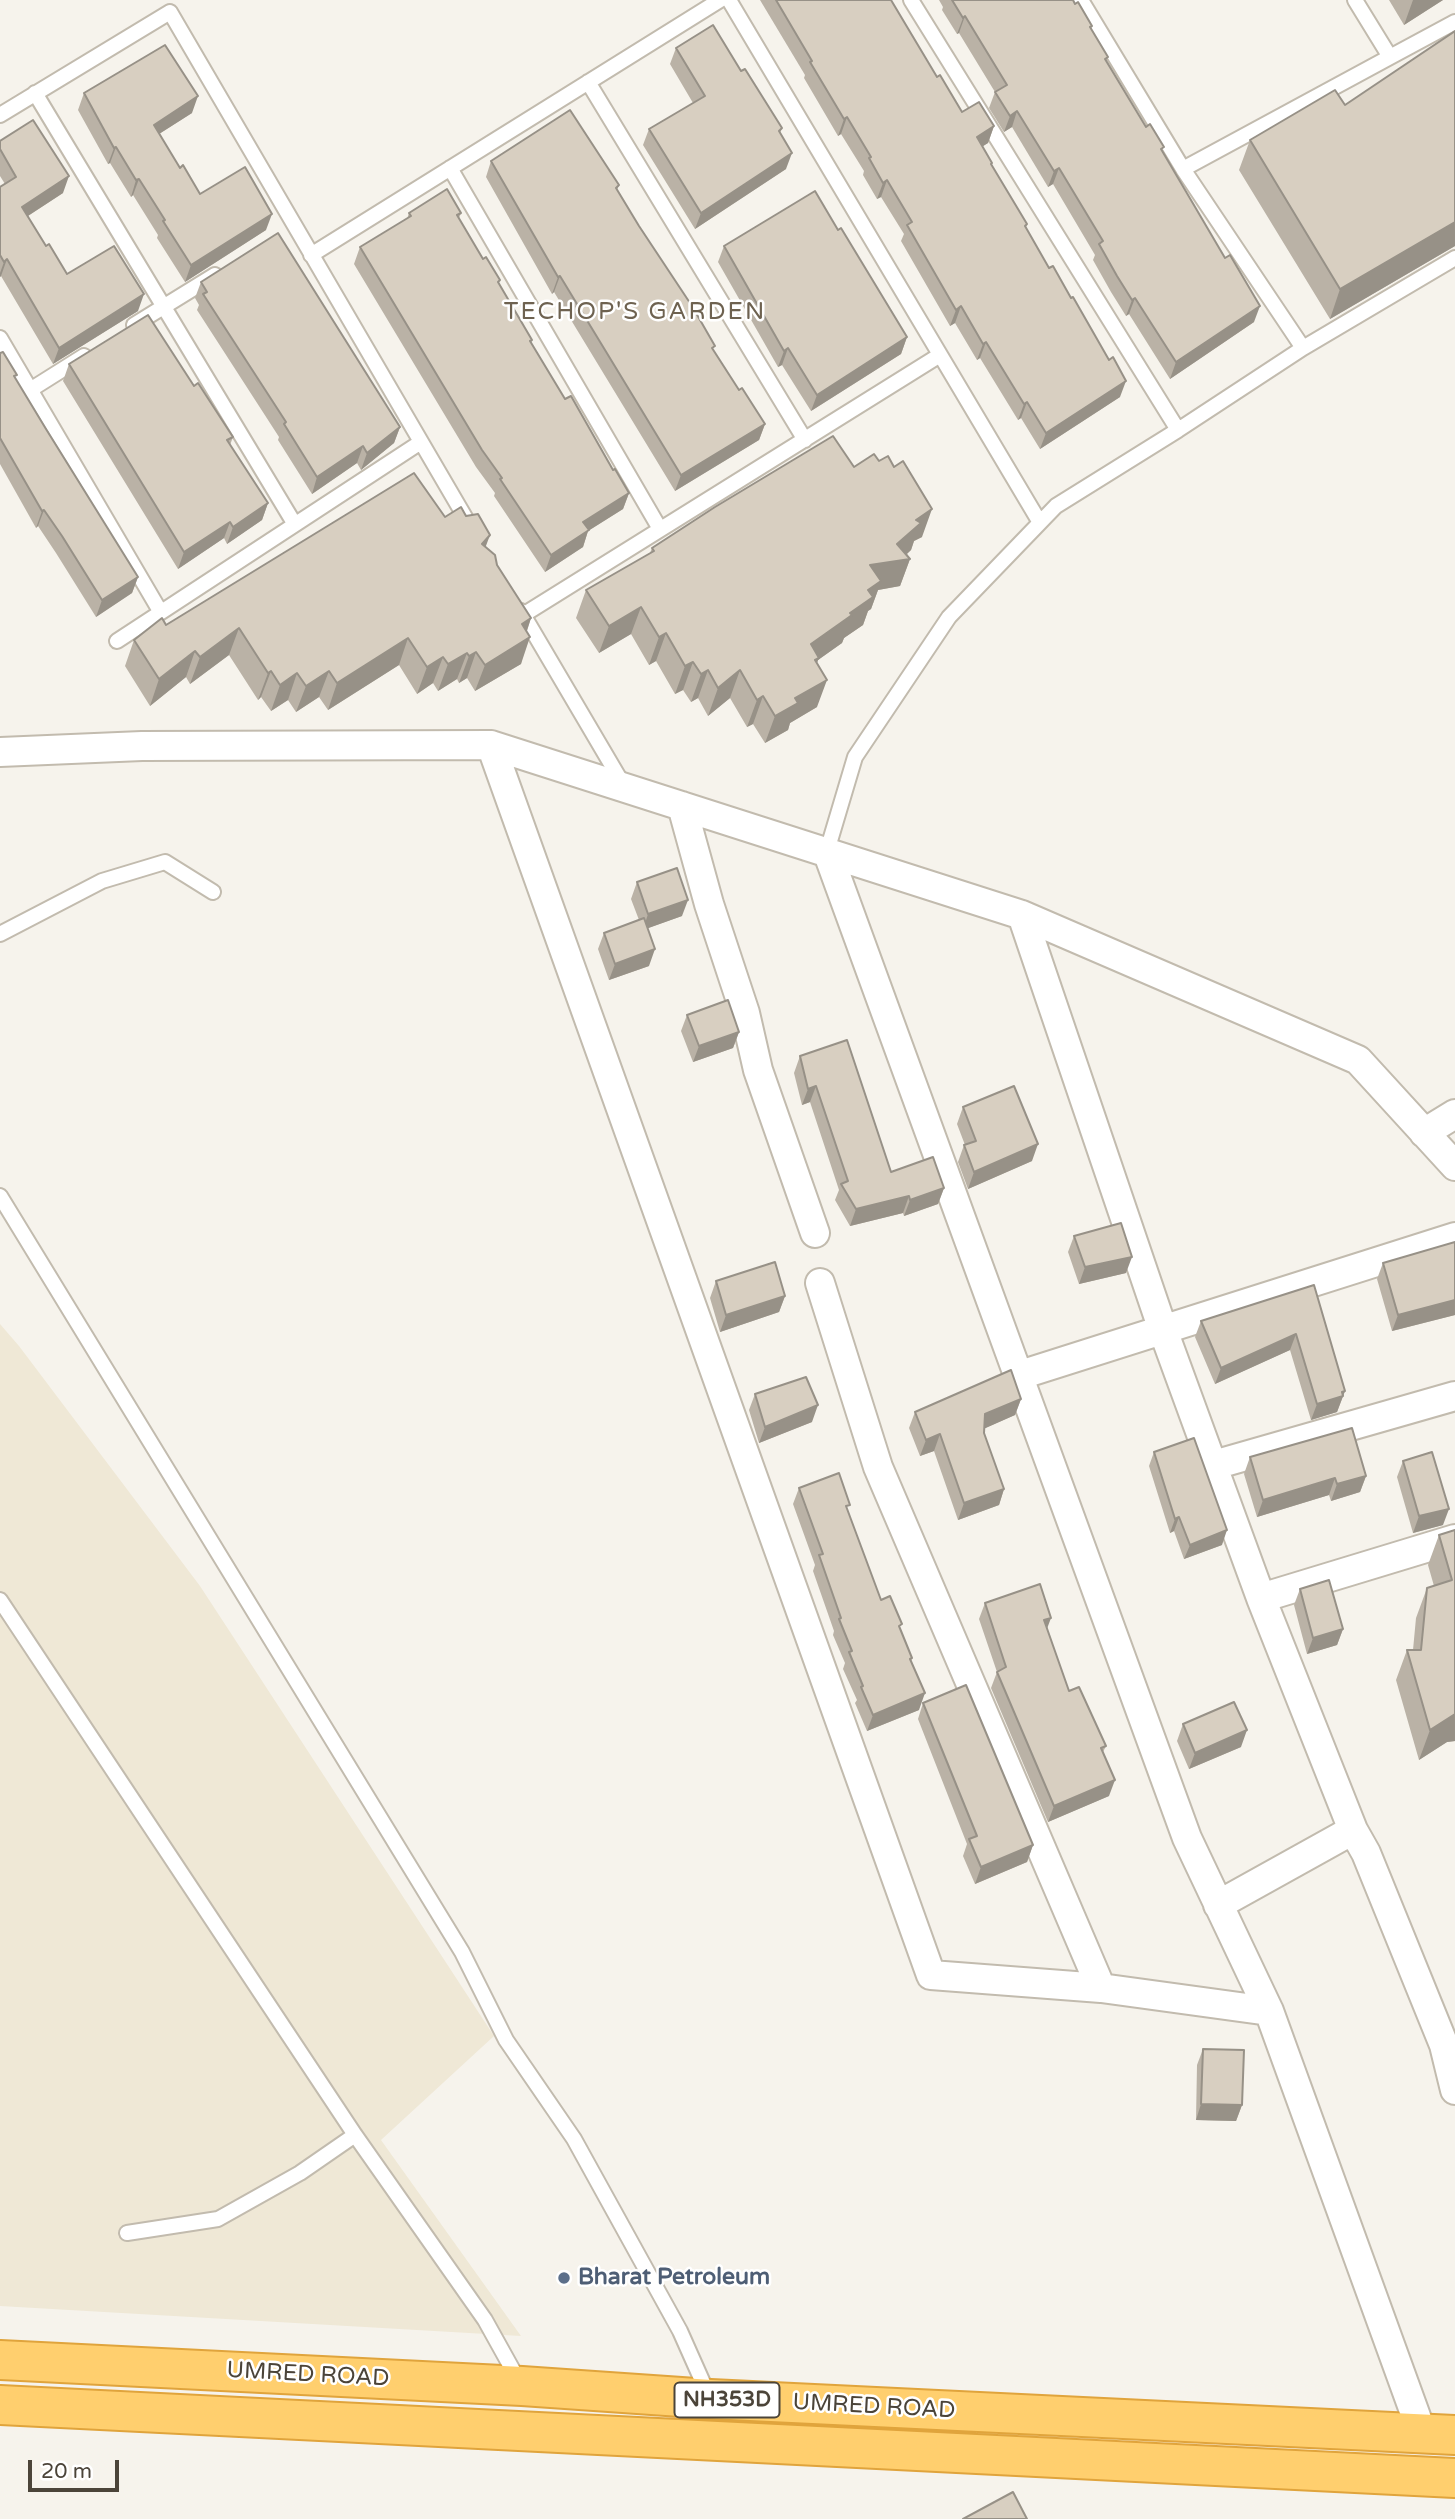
<!DOCTYPE html>
<style>
body{margin:0}
#map{position:relative;width:1455px;height:2519px;overflow:hidden;background:#f6f3ec;font-family:"Varela Round",sans-serif}
canvas{display:block}
.scale{position:absolute;left:28px;top:2460px;width:91px;height:32px;box-sizing:border-box;border:4px solid #4b4439;border-top:0;padding-left:9px;font-size:21px;line-height:24px;white-space:nowrap;color:#4b4439;-webkit-text-stroke:5px #fff;paint-order:stroke}
</style>
<div id="map">
<canvas width="1455" height="2519"></canvas>
<div class="scale">20 m</div>
</div>
<script>
const context = document.querySelector('canvas').getContext('2d');
context.lineJoin = 'round';
function fill(path, color) { context.fillStyle = color; context.fill(path, 'evenodd'); }
function trace(path, color, width, dash) { context.strokeStyle = color; context.lineWidth = width; context.lineCap = dash ? 'butt' : 'round'; context.setLineDash(dash || []); context.stroke(path); }
function write(font, color, halo, rows, align = 'center') {
  context.font = font + ' "Varela Round",sans-serif'; context.lineWidth = 5; context.setLineDash([]); context.textBaseline = 'middle'; context.strokeStyle = halo; context.fillStyle = color; for (const [text, x, y, turn = 0] of rows) {
    context.save(); context.translate(x, y); context.rotate((+turn || 0) * Math.PI / 180); context.textAlign = isNaN(turn) ? turn : align; if (halo) context.strokeText(text, 0, 0); context.fillText(text, 0, 0); context.restore();
  }
}
fill(new Path2D(`
 M 0,1324 L 19,1346 L 200,1586 L 494,2036 L 381,2140 L 521,2336 L 0,2306 Z`), '#efe8d6');
const lane = new Path2D(`
 M 729,0 L 1039,521
 M 911,0 L 1178,430
 M 1390,57 L 1455,22
 M 588,82 L 805,440
 M 35,93 L 294,523
 M 0,115 L 170,12 L 469,524
 M 450,168 L 660,529
 M 1183,169 L 1390,57 L 1355,0
 M 311,255 L 720,0
 M 134,325 L 215,275
 M 0,338 L 160,611
 M 1303,348 L 1455,258
 M 30,390 L 84,356
 M 521,611 L 624,786
 M 523,615 L 940,355
 M 117,641 L 421,442
 M 827,851 L 855,757 L 949,617 L 1056,506 L 1178,430 L 1303,348 L 1183,169 L 1081,0
 M 0,934 L 102,881 L 165,862 L 213,892
 M 0,1196 L 462,1952 L 506,2040 L 574,2139 L 680,2331 L 708,2394
 M 0,1600 L 355,2135 L 485,2320 L 520,2383
 M 127,2233 L 218,2219 L 300,2173 L 355,2135`);
const street = new Path2D(`
 M 491,745 L 931,1975 L 1101,1988
 M 0,752 L 142,746 L 491,745 L 1022,915 L 1358,1060 L 1455,1166
 M 682,806 L 709,904 L 745,1013 L 758,1070 L 815,1233
 M 1022,915 L 1163,1330 L 1261,1598 L 1353,1830 L 1366,1853 L 1444,2045 L 1455,2090
 M 1424,1133 L 1455,1114
 M 820,1283 L 878,1467 L 1101,1988 L 1269,2011 L 1187,1838 L 827,851
 M 1017,1376 L 1455,1237
 M 1214,1465 L 1455,1396
 M 1261,1598 L 1455,1539
 M 1218,1905 L 1353,1830
 M 1269,2011 L 1422,2433`);
const highway = new Path2D(`
 M 0,2360 L 522,2386 L 710,2399 L 1455,2435
 M 0,2405 L 1455,2478`);
trace(lane, '#c2bbae', 18);
trace(street, '#c2bbae', 32);
trace(highway, '#e0a43c', 42);
trace(lane, '#fff', 14);
trace(street, '#fff', 28);
trace(highway, '#ffcf6e', 38);
fill(new Path2D(`
 M 760,0 L 891,0 L 937,77 L 962,112 L 994,126 L 988,143 L 982,146 L 992,163 L 991,165 L 1027,224 L 1026,227 L 1120,397 L 1040,449 L 1021,418 L 1018,420 L 980,358 L 977,360 L 955,323 L 950,326 L 901,241 L 904,234 L 881,197 L 877,199 L 863,175 L 864,171 L 841,134 L 838,136 L 804,78 L 805,75 Z
 M 939,0 L 1073,0 L 1092,26 L 1091,28 L 1108,57 L 1107,61 L 1146,127 L 1162,151 L 1254,322 L 1170,379 L 1129,314 L 1126,316 L 1111,292 L 1093,260 L 1095,255 L 1053,184 L 1048,187 L 1012,127 L 1004,132 L 989,108 L 995,92 L 959,33 L 957,34 L 942,10 L 943,7 Z
 M 1389,0 L 1443,0 L 1404,25 Z
 M 1455,31 L 1455,246 L 1330,319 L 1239,170 L 1250,140 L 1345,105 Z
 M 676,48 L 741,71 L 782,128 L 780,133 L 786,169 L 695,229 L 643,145 L 649,129 L 693,103 L 670,64 Z
 M 84,93 L 192,113 L 159,134 L 180,168 L 200,194 L 266,230 L 185,282 L 157,238 L 158,235 L 133,195 L 131,197 L 110,163 L 108,164 L 78,110 Z
 M 0,141 L 63,193 L 28,216 L 46,246 L 67,274 L 138,311 L 53,364 L 1,276 L 0,277 L 0,187 L 5,184 L 0,176 Z
 M 491,161 L 619,185 L 617,190 L 713,350 L 739,390 L 765,424 L 759,440 L 675,491 L 554,292 L 552,294 L 486,177 Z
 M 409,213 L 461,213 L 459,218 L 483,259 L 499,283 L 532,340 L 531,343 L 565,399 L 629,493 L 623,509 L 588,531 L 583,547 L 545,572 L 494,496 L 495,493 L 476,467 L 354,264 L 360,247 L 407,219 Z
 M 838,230 L 907,337 L 901,354 L 811,411 L 782,365 L 778,367 L 718,262 L 724,246 Z
 M 201,282 L 400,427 L 394,443 L 361,470 L 357,463 L 312,494 L 278,440 L 279,437 L 197,310 L 199,305 L 195,298 Z
 M 0,353 L 138,577 L 132,593 L 96,617 L 56,553 L 38,526 L 36,528 L 0,464 Z
 M 69,364 L 194,386 L 233,437 L 230,445 L 268,503 L 262,520 L 227,544 L 224,538 L 178,569 L 63,381 Z
 M 854,467 L 922,537 L 914,541 L 911,550 L 907,554 L 910,559 L 900,586 L 878,590 L 871,609 L 868,611 L 863,625 L 844,638 L 842,643 L 818,660 L 817,663 L 817,707 L 790,723 L 788,730 L 765,743 L 753,724 L 747,727 L 730,698 L 708,716 L 698,698 L 691,702 L 683,690 L 675,694 L 656,661 L 649,665 L 631,634 L 599,653 L 576,618 L 586,590 L 650,553 L 652,548 Z
 M 445,517 L 486,547 L 531,618 L 527,631 L 521,664 L 475,691 L 467,678 L 459,683 L 457,679 L 438,691 L 433,683 L 417,694 L 399,665 L 328,710 L 319,697 L 296,712 L 288,700 L 271,711 L 261,697 L 258,700 L 229,655 L 190,684 L 186,677 L 150,706 L 125,666 L 134,640 L 166,625 Z
 M 637,882 L 682,916 L 648,928 L 649,966 L 609,980 L 598,949 L 604,933 L 639,920 L 631,899 Z
 M 687,1015 L 739,1032 L 733,1048 L 693,1062 L 681,1031 Z
 M 800,1056 L 891,1172 L 944,1188 L 938,1204 L 904,1216 L 903,1213 L 850,1226 L 835,1200 L 839,1190 L 810,1102 L 802,1105 L 794,1073 Z
 M 963,1107 L 1032,1161 L 968,1189 L 958,1162 L 964,1145 L 965,1145 L 957,1124 Z
 M 1074,1236 L 1126,1273 L 1079,1284 L 1068,1252 Z
 M 1455,1242 L 1455,1315 L 1392,1331 L 1377,1279 L 1383,1263 Z
 M 716,1281 L 785,1296 L 779,1312 L 720,1332 L 710,1298 Z
 M 1314,1285 L 1345,1391 L 1337,1412 L 1311,1420 L 1290,1350 L 1215,1384 L 1195,1337 L 1201,1321 Z
 M 755,1394 L 812,1422 L 759,1443 L 749,1410 Z
 M 1021,1399 L 1015,1415 L 985,1428 L 984,1433 L 1004,1489 L 999,1505 L 958,1520 L 934,1451 L 920,1456 L 909,1428 L 915,1412 Z
 M 1154,1452 L 1222,1545 L 1184,1559 L 1174,1531 L 1170,1533 L 1149,1466 Z
 M 1250,1457 L 1366,1476 L 1360,1492 L 1331,1501 L 1329,1495 L 1257,1517 L 1244,1474 Z
 M 1403,1461 L 1443,1525 L 1413,1533 L 1397,1477 Z
 M 799,1488 L 848,1511 L 881,1600 L 900,1630 L 912,1658 L 911,1661 L 919,1710 L 867,1731 L 855,1703 L 857,1700 L 843,1669 L 845,1663 L 833,1635 L 834,1631 L 813,1571 L 815,1565 L 793,1504 Z
 M 1455,1530 L 1455,1741 L 1447,1742 L 1419,1760 L 1396,1680 L 1407,1650 L 1413,1650 L 1416,1618 L 1427,1588 L 1434,1586 L 1428,1565 L 1439,1535 Z
 M 1300,1589 L 1343,1629 L 1337,1645 L 1307,1654 L 1294,1605 Z
 M 985,1603 L 1047,1629 L 1069,1691 L 1106,1746 L 1103,1752 L 1109,1796 L 1048,1822 L 991,1688 L 997,1672 L 979,1619 Z
 M 923,1703 L 1033,1845 L 1027,1862 L 975,1884 L 963,1856 L 967,1844 L 918,1719 Z
 M 1183,1724 L 1241,1747 L 1189,1769 L 1177,1741 Z
 M 1203,2049 L 1242,2105 L 1236,2121 L 1196,2120 L 1197,2065 Z`), '#bab2a6');
fill(new Path2D(`
 M 1413,0 L 1443,0 L 1404,25 Z
 M 965,16 L 959,33 L 957,34 L 963,18 Z
 M 198,96 L 192,113 L 148,141 L 154,125 Z
 M 1017,111 L 1012,127 L 1004,132 L 1010,116 Z
 M 847,117 L 841,134 L 838,136 L 844,119 Z
 M 994,126 L 988,143 L 971,154 L 977,137 Z
 M 116,147 L 110,163 L 108,164 L 114,148 Z
 M 792,153 L 786,169 L 695,229 L 701,213 Z
 M 1059,168 L 1053,184 L 1048,187 L 1054,171 Z
 M 69,176 L 63,193 L 17,223 L 22,207 Z
 M 139,179 L 133,195 L 131,197 L 136,180 Z
 M 887,180 L 881,197 L 877,199 L 883,183 Z
 M 272,214 L 266,230 L 185,282 L 191,265 Z
 M 1455,222 L 1455,246 L 1330,319 L 1340,289 Z
 M 7,259 L 1,276 L 0,277 L 0,273 L 4,262 Z
 M 560,276 L 554,292 L 552,294 L 558,277 Z
 M 144,294 L 138,311 L 53,364 L 59,348 Z
 M 1135,298 L 1129,314 L 1126,316 L 1132,300 Z
 M 961,306 L 955,323 L 950,326 L 956,310 Z
 M 1260,306 L 1254,322 L 1170,379 L 1176,362 Z
 M 907,337 L 901,354 L 811,411 L 817,395 Z
 M 986,342 L 980,358 L 977,360 L 983,344 Z
 M 788,348 L 782,365 L 778,367 L 784,351 Z
 M 1126,381 L 1120,397 L 1040,449 L 1046,433 Z
 M 1027,402 L 1021,418 L 1018,420 L 1024,404 Z
 M 765,424 L 759,440 L 675,491 L 681,475 Z
 M 400,427 L 394,443 L 361,470 L 367,453 Z
 M 363,446 L 357,463 L 312,494 L 317,477 Z
 M 629,493 L 623,509 L 588,531 L 583,547 L 545,572 L 551,555 L 583,522 Z
 M 268,503 L 262,520 L 227,544 L 233,527 Z
 M 932,509 L 922,537 L 914,541 L 911,550 L 899,561 L 910,559 L 900,586 L 878,590 L 871,609 L 868,611 L 863,625 L 844,638 L 842,643 L 818,660 L 809,685 L 811,644 L 870,565 L 897,544 L 916,520 Z
 M 44,510 L 38,526 L 36,528 L 42,511 Z
 M 230,522 L 224,538 L 178,569 L 184,552 Z
 M 490,535 L 480,562 L 482,544 Z
 M 138,577 L 132,593 L 96,617 L 102,600 Z
 M 641,607 L 631,634 L 599,653 L 609,626 Z
 M 531,618 L 523,642 L 530,637 L 521,664 L 475,691 L 485,665 L 522,624 Z
 M 239,628 L 229,655 L 190,684 L 200,657 Z
 M 666,633 L 656,661 L 649,665 L 659,637 Z
 M 408,638 L 399,665 L 328,710 L 337,683 Z
 M 195,651 L 186,677 L 150,706 L 159,679 Z
 M 476,652 L 467,678 L 459,683 L 469,656 Z
 M 467,653 L 457,679 L 438,691 L 448,664 Z
 M 443,657 L 433,683 L 417,694 L 427,667 Z
 M 693,662 L 683,690 L 675,694 L 685,666 Z
 M 708,670 L 698,698 L 691,702 L 701,674 Z
 M 740,670 L 730,698 L 708,716 L 718,688 Z
 M 271,671 L 261,697 L 258,700 L 268,673 Z
 M 329,671 L 319,697 L 296,712 L 306,686 Z
 M 297,673 L 288,700 L 271,711 L 280,685 Z
 M 827,680 L 817,707 L 790,723 L 788,730 L 765,743 L 775,716 L 795,698 Z
 M 763,696 L 753,724 L 747,727 L 757,700 Z
 M 688,900 L 682,916 L 643,930 L 648,914 Z
 M 655,949 L 649,966 L 609,980 L 615,964 Z
 M 739,1032 L 733,1048 L 693,1062 L 699,1046 Z
 M 816,1086 L 810,1102 L 802,1105 L 808,1089 Z
 M 1038,1144 L 1032,1161 L 968,1189 L 974,1172 Z
 M 944,1188 L 938,1204 L 904,1216 L 910,1200 Z
 M 909,1196 L 903,1213 L 850,1226 L 856,1209 Z
 M 1132,1257 L 1126,1273 L 1079,1284 L 1085,1267 Z
 M 785,1296 L 779,1312 L 720,1332 L 726,1315 Z
 M 1455,1300 L 1455,1315 L 1392,1331 L 1398,1315 Z
 M 1296,1334 L 1290,1350 L 1215,1384 L 1221,1368 Z
 M 1345,1391 L 1337,1412 L 1311,1420 L 1317,1404 Z
 M 1021,1399 L 1015,1415 L 979,1431 L 985,1414 Z
 M 818,1405 L 812,1422 L 759,1443 L 765,1427 Z
 M 940,1434 L 934,1451 L 920,1456 L 926,1440 Z
 M 1366,1476 L 1360,1492 L 1331,1501 L 1337,1484 Z
 M 1335,1478 L 1329,1495 L 1257,1517 L 1263,1500 Z
 M 1004,1489 L 999,1505 L 958,1520 L 964,1503 Z
 M 1449,1509 L 1443,1525 L 1413,1533 L 1419,1516 Z
 M 1179,1517 L 1174,1531 L 1170,1533 L 1175,1519 Z
 M 1227,1530 L 1222,1545 L 1184,1559 L 1190,1545 Z
 M 1051,1618 L 1045,1634 L 1044,1620 Z
 M 1343,1629 L 1337,1645 L 1307,1654 L 1313,1638 Z
 M 925,1693 L 919,1710 L 867,1731 L 873,1715 Z
 M 1455,1714 L 1455,1741 L 1447,1742 L 1419,1760 L 1430,1730 Z
 M 1247,1730 L 1241,1747 L 1189,1769 L 1195,1753 Z
 M 1115,1780 L 1109,1796 L 1048,1822 L 1054,1806 Z
 M 1033,1845 L 1027,1862 L 975,1884 L 981,1867 Z
 M 1201,2104 L 1242,2105 L 1236,2121 L 1196,2120 Z`), '#979187');
const building = new Path2D(`
 M 776,0 L 891,0 L 937,77 L 940,75 L 962,112 L 979,102 L 994,126 L 977,137 L 992,163 L 991,164 L 1027,224 L 1025,226 L 1049,268 L 1053,266 L 1071,298 L 1073,297 L 1109,360 L 1113,357 L 1126,381 L 1046,433 L 1027,402 L 1024,404 L 986,342 L 983,344 L 961,306 L 956,310 L 907,225 L 912,222 L 887,180 L 883,183 L 869,158 L 871,157 L 847,117 L 844,119 L 810,62 L 812,61 Z
 M 952,0 L 1073,0 L 1075,4 L 1078,2 L 1092,26 L 1090,27 L 1108,57 L 1105,59 L 1146,127 L 1150,124 L 1164,147 L 1161,149 L 1225,258 L 1230,255 L 1260,306 L 1176,362 L 1135,298 L 1132,300 L 1117,276 L 1099,244 L 1103,241 L 1059,168 L 1054,171 L 1017,111 L 1010,116 L 995,92 L 1007,85 L 965,16 L 963,18 Z
 M 713,25 L 741,71 L 745,69 L 782,128 L 779,131 L 792,153 L 701,213 L 649,129 L 705,96 L 676,48 Z
 M 1455,31 L 1455,222 L 1340,289 L 1250,140 L 1335,90 L 1345,105 Z
 M 165,45 L 198,96 L 154,125 L 180,168 L 183,165 L 200,194 L 245,167 L 272,214 L 191,265 L 163,221 L 165,220 L 139,179 L 136,180 L 116,147 L 114,148 L 84,93 Z
 M 570,110 L 619,185 L 616,188 L 639,226 L 692,306 L 715,346 L 712,348 L 739,390 L 742,388 L 765,424 L 681,475 L 560,276 L 558,277 L 491,161 Z
 M 33,120 L 69,176 L 22,207 L 46,246 L 49,244 L 67,274 L 114,246 L 144,294 L 59,348 L 7,259 L 4,262 L 0,255 L 0,187 L 16,177 L 0,149 L 0,141 Z
 M 447,189 L 461,213 L 457,215 L 483,259 L 486,257 L 500,280 L 498,282 L 532,340 L 530,341 L 565,399 L 571,396 L 613,470 L 615,469 L 629,493 L 583,522 L 589,530 L 551,555 L 500,479 L 502,478 L 482,450 L 360,247 L 411,216 L 409,213 Z
 M 815,191 L 838,230 L 841,228 L 907,337 L 817,395 L 788,348 L 784,351 L 724,246 Z
 M 278,233 L 400,427 L 367,453 L 363,446 L 317,477 L 284,424 L 286,422 L 203,294 L 207,292 L 201,282 Z
 M 148,315 L 194,386 L 198,383 L 233,437 L 227,440 L 268,503 L 233,527 L 230,522 L 184,552 L 69,364 Z
 M 3,352 L 17,375 L 14,376 L 46,429 L 138,577 L 102,600 L 62,536 L 44,510 L 42,511 L 0,438 L 0,353 Z
 M 833,436 L 854,467 L 874,454 L 879,461 L 888,456 L 894,467 L 903,461 L 932,509 L 916,520 L 921,523 L 897,544 L 910,559 L 870,565 L 881,581 L 868,590 L 873,597 L 850,613 L 852,615 L 811,644 L 819,658 L 815,660 L 827,680 L 795,698 L 798,703 L 775,716 L 763,696 L 757,700 L 740,670 L 718,688 L 708,670 L 701,674 L 693,662 L 685,666 L 666,633 L 659,637 L 641,607 L 609,626 L 586,590 L 654,551 L 652,548 L 715,507 Z
 M 414,473 L 445,517 L 461,507 L 466,516 L 478,514 L 490,535 L 482,544 L 495,555 L 497,565 L 531,618 L 522,624 L 530,637 L 485,665 L 476,652 L 469,656 L 467,653 L 448,664 L 443,657 L 427,667 L 408,638 L 337,683 L 329,671 L 306,686 L 297,673 L 280,685 L 271,671 L 268,673 L 239,628 L 200,657 L 195,651 L 159,679 L 134,640 L 162,618 L 166,625 Z
 M 677,868 L 688,900 L 648,914 L 637,882 Z
 M 644,918 L 655,949 L 615,964 L 604,933 Z
 M 728,1000 L 739,1032 L 699,1046 L 687,1015 Z
 M 847,1040 L 891,1172 L 933,1157 L 944,1188 L 910,1200 L 909,1196 L 856,1209 L 841,1184 L 848,1181 L 816,1086 L 808,1089 L 800,1056 Z
 M 1014,1086 L 1038,1144 L 974,1172 L 964,1145 L 976,1141 L 963,1107 Z
 M 1121,1223 L 1132,1257 L 1085,1267 L 1074,1236 Z
 M 1455,1242 L 1455,1300 L 1398,1315 L 1383,1263 Z
 M 775,1262 L 785,1296 L 726,1315 L 716,1281 Z
 M 1314,1285 L 1345,1391 L 1342,1392 L 1343,1396 L 1317,1404 L 1296,1334 L 1221,1368 L 1201,1321 Z
 M 1011,1370 L 1021,1399 L 985,1414 L 984,1433 L 1004,1489 L 964,1503 L 940,1434 L 926,1440 L 915,1412 Z
 M 806,1377 L 818,1405 L 765,1427 L 755,1394 Z
 M 1352,1428 L 1366,1476 L 1337,1484 L 1335,1478 L 1263,1500 L 1250,1457 Z
 M 1194,1438 L 1227,1530 L 1190,1545 L 1179,1517 L 1175,1519 L 1154,1452 Z
 M 1432,1452 L 1449,1509 L 1419,1516 L 1403,1461 Z
 M 839,1473 L 850,1505 L 846,1506 L 881,1600 L 890,1596 L 902,1624 L 899,1626 L 912,1658 L 910,1659 L 925,1693 L 873,1715 L 861,1687 L 863,1686 L 849,1652 L 852,1651 L 839,1619 L 841,1618 L 819,1555 L 823,1554 L 799,1488 Z
 M 1455,1530 L 1455,1714 L 1430,1730 L 1407,1650 L 1421,1650 L 1427,1588 L 1452,1580 L 1439,1535 Z
 M 1329,1580 L 1343,1629 L 1313,1638 L 1300,1589 Z
 M 1040,1584 L 1051,1618 L 1044,1620 L 1069,1691 L 1079,1687 L 1106,1746 L 1101,1748 L 1115,1780 L 1054,1806 L 997,1672 L 1006,1667 L 985,1603 Z
 M 966,1685 L 1033,1845 L 981,1867 L 969,1839 L 977,1836 L 923,1703 Z
 M 1234,1702 L 1247,1730 L 1195,1753 L 1183,1724 Z
 M 1203,2049 L 1244,2050 L 1242,2105 L 1201,2104 Z
 M 1013,2492 L 1027,2519 L 963,2519 Z`);
fill(building, '#d8cfc1');
trace(building, '#979187', 2);
for (const [x, y, r, color] of [
 [564,2278,7,"#5c6f8a"]
]) { const dot = new Path2D(); dot.arc(x, y, r, 0, 2 * Math.PI); context.fillStyle = color; context.fill(dot); trace(dot, '#fff', 2.5); }
for (const [x, y, w] of [
 [727,2400,105]
]) { const box = new Path2D(); box.roundRect(x - w / 2, y - 17.5, w, 35, 5); context.fillStyle = '#fff'; context.fill(box); trace(box, '#4b4439', 2); }
write('bold 21px', '#4b4439', null, [
 ["NH353D",727,2400]
]);
write('bold 23px', '#4e5e75', '#fff', [
 ["Bharat Petroleum",578,2278]
], 'left');
write('23px', '#4b4439', '#fff', [
 ["UMRED ROAD",308,2375,3],
 ["UMRED ROAD",874,2407,3]
]);
context.letterSpacing = '2px';
write('24px', '#6e6250', '#fff', [
 ["TECHOP'S GARDEN",635,313]
]);
context.letterSpacing = '0px';
</script>
